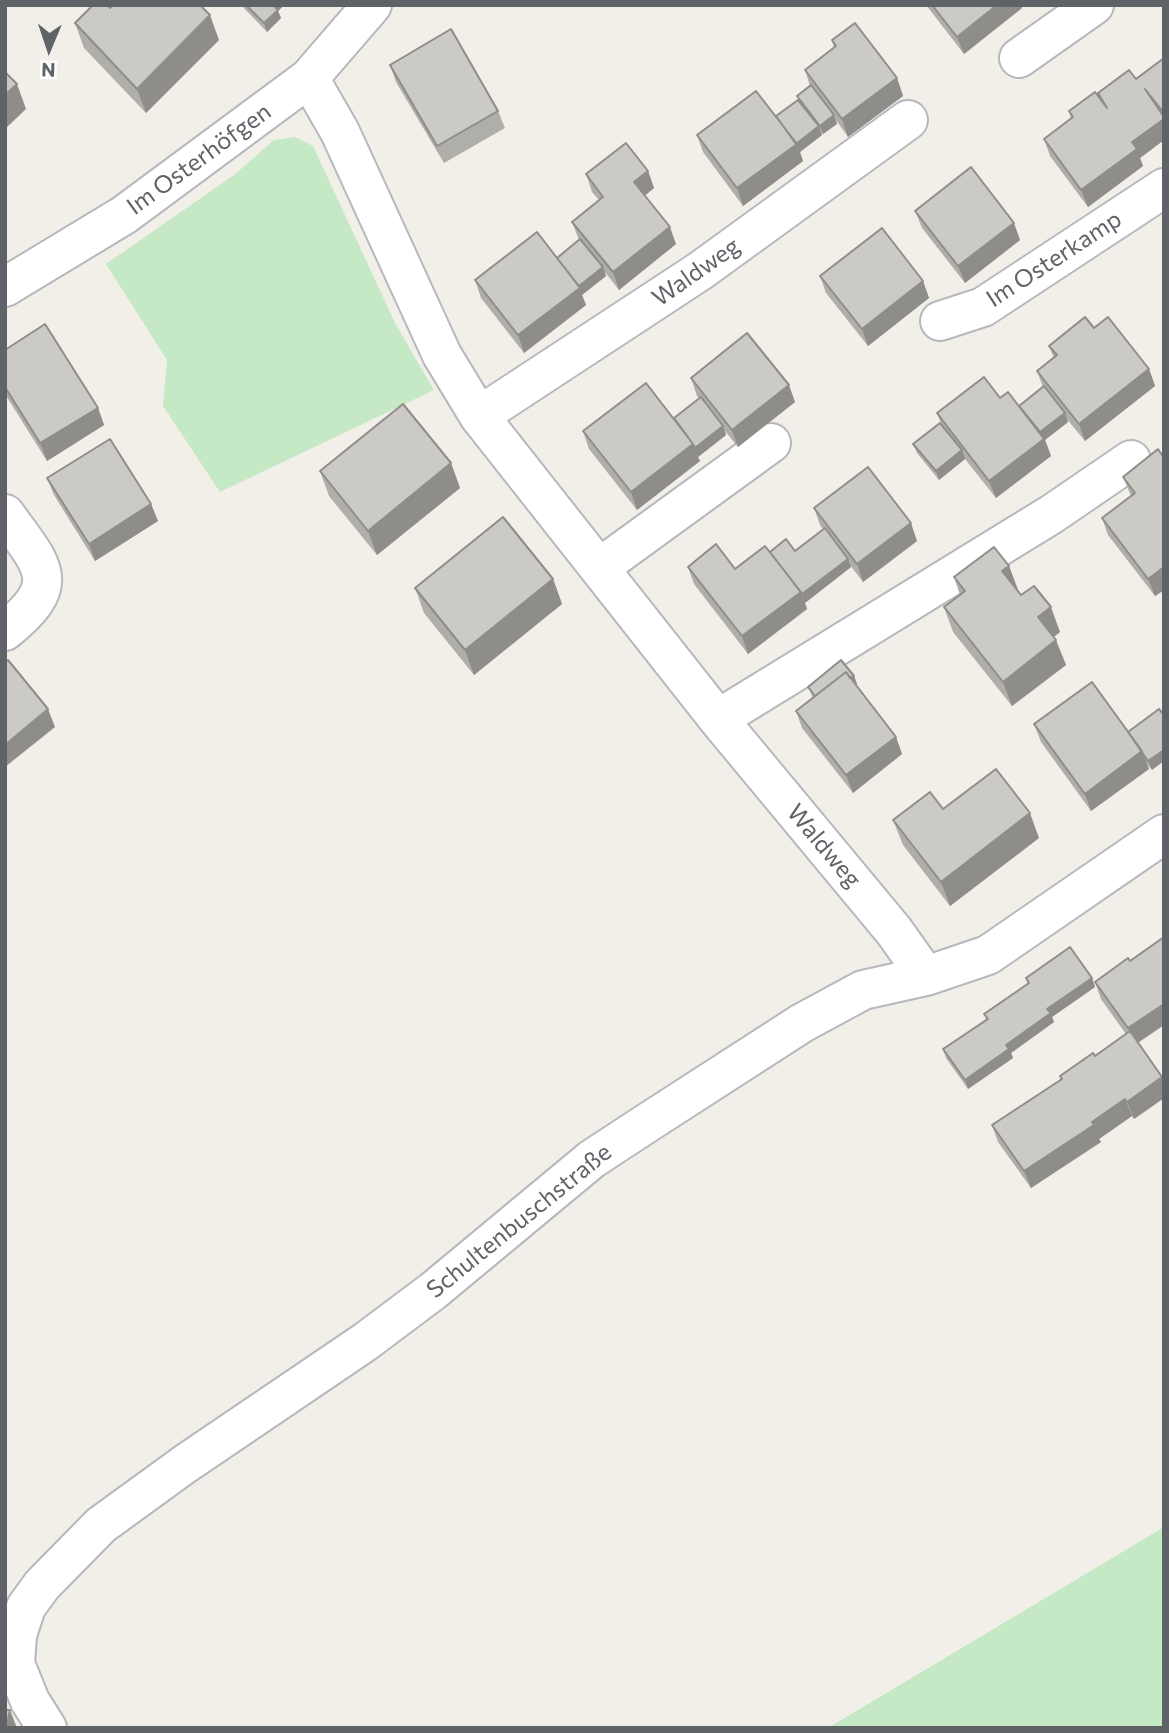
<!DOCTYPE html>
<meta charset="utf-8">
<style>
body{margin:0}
#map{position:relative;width:1169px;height:1733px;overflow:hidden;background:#f1efe8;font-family:Commissioner,sans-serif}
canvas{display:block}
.frame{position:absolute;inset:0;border:7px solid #5f6368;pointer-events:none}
.north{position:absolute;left:14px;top:14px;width:70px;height:70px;-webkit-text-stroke:5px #fff;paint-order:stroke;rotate:182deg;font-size:19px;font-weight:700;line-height:28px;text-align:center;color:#5f6368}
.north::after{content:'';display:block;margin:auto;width:24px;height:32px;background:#5f6368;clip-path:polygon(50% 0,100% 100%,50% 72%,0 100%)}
</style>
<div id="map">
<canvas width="1169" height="1733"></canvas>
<div class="frame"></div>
<div class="north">N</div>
</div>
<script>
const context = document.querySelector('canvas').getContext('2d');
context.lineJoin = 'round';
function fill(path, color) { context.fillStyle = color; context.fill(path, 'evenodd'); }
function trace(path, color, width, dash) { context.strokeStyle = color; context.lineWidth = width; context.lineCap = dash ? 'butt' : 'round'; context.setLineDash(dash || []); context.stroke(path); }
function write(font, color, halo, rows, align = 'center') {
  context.font = font + ' Commissioner,sans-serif'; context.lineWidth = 5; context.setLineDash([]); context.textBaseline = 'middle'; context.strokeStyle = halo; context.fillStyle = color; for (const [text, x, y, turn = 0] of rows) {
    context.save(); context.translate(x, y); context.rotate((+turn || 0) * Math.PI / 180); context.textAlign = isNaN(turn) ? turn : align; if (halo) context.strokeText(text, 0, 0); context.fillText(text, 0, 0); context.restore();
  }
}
fill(new Path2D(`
 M 295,137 L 313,146 L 396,325 L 434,390 L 220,492 L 163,406 L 167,360 L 106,264 L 234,175 L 274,140 Z
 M 1164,1527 L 1164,1728 L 828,1728 Z`), '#c5e8c5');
const street = new Path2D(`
 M 1019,58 L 1094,5
 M 309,78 L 340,132 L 442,355 L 479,416 L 718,719 L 894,931 L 926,976
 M 5,287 L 124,215 L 309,78 L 372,5
 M 940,321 L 983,307 L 1164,188
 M 479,416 L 700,271 L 908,120
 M 5,514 C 43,567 65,583 5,631
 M 599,568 L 771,443
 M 718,719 L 1052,514 L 1131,460
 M 47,1728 L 30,1701 L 15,1664 L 17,1635 L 26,1607 L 42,1585 L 101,1525 L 185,1464 L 365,1342 L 433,1291 L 592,1159 L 647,1123 L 802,1023 L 863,990 L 926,976 L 988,955 L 1164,834`);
trace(street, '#b5b8bc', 42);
trace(street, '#fff', 38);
fill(new Path2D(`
 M 241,5 L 284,5 L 278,11 L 281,18 L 267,32 Z
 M 926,5 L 1021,5 L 1022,8 L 964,54 Z
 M 110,8 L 219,40 L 146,113 L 84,48 L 75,23 Z
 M 832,40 L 897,78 L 903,96 L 848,137 L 836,120 L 837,124 L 823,134 L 820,131 L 822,135 L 800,152 L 803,161 L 743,206 L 703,152 L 697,135 L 776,116 L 799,101 L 797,96 L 810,86 L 805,70 L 834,48 Z
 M 1164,58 L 1164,140 L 1140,158 L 1143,166 L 1088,207 L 1050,156 L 1044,139 L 1071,118 L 1069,111 L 1099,98 L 1098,93 L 1136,79 Z
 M 390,65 L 498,111 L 505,128 L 444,163 L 396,82 Z
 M 648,171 L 654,188 L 645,196 L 676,244 L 619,290 L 605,272 L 606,276 L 582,295 L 586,305 L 524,353 L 481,298 L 475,280 L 557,258 L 579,240 L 572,222 L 599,200 L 592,192 L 586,174 Z
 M 915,211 L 1020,240 L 965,283 L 922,228 Z
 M 820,276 L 923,281 L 929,298 L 868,346 L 826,293 Z
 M 1094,328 L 1149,369 L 1155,386 L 1085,441 L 1066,418 L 1068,422 L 1045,440 L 1051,456 L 996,498 L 965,459 L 939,480 L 917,453 L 913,444 L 941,424 L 937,413 L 1000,398 L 1020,408 L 1043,387 L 1037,371 L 1054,358 L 1049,346 Z
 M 5,350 L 98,408 L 104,425 L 47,461 L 5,394 Z
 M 691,378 L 795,402 L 738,447 L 725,431 L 726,435 L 698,457 L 700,461 L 637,510 L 589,449 L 583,431 L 674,418 L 699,398 L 697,396 Z
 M 1164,458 L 1164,590 L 1155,596 L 1108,535 L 1102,518 L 1131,496 L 1123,477 Z
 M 451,463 L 460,488 L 377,555 L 329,496 L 320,471 Z
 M 47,478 L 151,504 L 158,521 L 95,561 L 54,495 Z
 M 814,508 L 917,541 L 863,582 L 850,565 L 851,567 L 805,603 L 805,602 L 807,609 L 748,654 L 694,584 L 688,567 L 735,569 L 770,552 L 795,551 L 823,529 L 820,525 Z
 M 1009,566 L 1018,590 L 1021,595 L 1060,632 L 1054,637 L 1066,665 L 1012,706 L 953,632 L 944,607 L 960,595 L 954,577 Z
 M 553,579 L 562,604 L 474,675 L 424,613 L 415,588 Z
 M 854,676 L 857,684 L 856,685 L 896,737 L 902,754 L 853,793 L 802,728 L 796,711 L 813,698 L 808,687 Z
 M 1159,709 L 1152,770 L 1147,764 L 1149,769 L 1091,811 L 1041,742 L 1034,724 L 1128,732 Z
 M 943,809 L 1039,838 L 950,906 L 903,845 L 893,820 Z
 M 1164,937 L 1164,1025 L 1138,1043 L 1162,1077 L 1164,1082 L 1164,1098 L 1134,1119 L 1132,1116 L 1099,1139 L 1101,1142 L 1031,1188 L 998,1142 L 992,1125 L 1061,1080 L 1060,1076 L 1095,1056 L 1126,1034 L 1101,999 L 1095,982 L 1130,961 Z
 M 1026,978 L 1092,978 L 1095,987 L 1052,1017 L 1054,1022 L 1011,1053 L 1013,1058 L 968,1089 L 946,1058 L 943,1049 L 986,1019 L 984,1014 L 1028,984 Z`), '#afaea9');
fill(new Path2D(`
 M 274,5 L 284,5 L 278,11 L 281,18 L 267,32 L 264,23 L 276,11 Z
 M 997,5 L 1021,5 L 1022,8 L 964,54 L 957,37 Z
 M 210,15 L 219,40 L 146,113 L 137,89 Z
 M 897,78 L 903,96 L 848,137 L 842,119 Z
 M 17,84 L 26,109 L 5,129 L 5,95 Z
 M 834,115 L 837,124 L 823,134 L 820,126 Z
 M 1164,119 L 1164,140 L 1140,158 L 1143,166 L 1088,207 L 1081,190 L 1132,142 Z
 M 819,126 L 822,135 L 800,152 L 803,161 L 743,206 L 737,188 Z
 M 648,171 L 654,188 L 640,199 L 634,182 Z
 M 1014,223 L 1020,240 L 965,283 L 958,266 Z
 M 670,227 L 676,244 L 619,290 L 613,272 Z
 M 603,267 L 606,276 L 582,295 L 586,305 L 524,353 L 518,335 Z
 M 923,281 L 929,298 L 868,346 L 862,329 Z
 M 1149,369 L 1155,386 L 1085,441 L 1079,424 Z
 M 789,385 L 795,402 L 738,447 L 732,430 Z
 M 98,408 L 104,425 L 47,461 L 40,443 Z
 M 1065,413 L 1068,422 L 1045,440 L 1051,456 L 996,498 L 989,481 L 1043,440 L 1040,432 Z
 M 723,426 L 726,435 L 698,457 L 700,461 L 637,510 L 631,492 L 693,444 Z
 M 962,450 L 965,459 L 939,480 L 936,471 Z
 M 451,463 L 460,488 L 377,555 L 368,531 Z
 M 151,504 L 158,521 L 95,561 L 89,544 Z
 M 911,523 L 917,541 L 863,582 L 857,564 Z
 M 848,559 L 851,567 L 805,603 L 802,594 Z
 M 1009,566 L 1018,590 L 1002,571 Z
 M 1164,567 L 1164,590 L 1155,596 L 1148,579 Z
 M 553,579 L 562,604 L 474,675 L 465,650 Z
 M 801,592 L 807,609 L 748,654 L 742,636 Z
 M 1051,607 L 1060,632 L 1047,642 L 1038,617 Z
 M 1056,640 L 1066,665 L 1012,706 L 1003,682 Z
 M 854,676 L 857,684 L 823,711 L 820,702 Z
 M 48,709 L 55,727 L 5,767 L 5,745 Z
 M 896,737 L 902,754 L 853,793 L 846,775 Z
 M 1164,750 L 1164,761 L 1152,770 L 1148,761 Z
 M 1142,751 L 1149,769 L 1091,811 L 1085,794 Z
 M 1030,813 L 1039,838 L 950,906 L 941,882 Z
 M 1092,978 L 1095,987 L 1052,1017 L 1054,1022 L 1011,1053 L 1013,1058 L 968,1089 L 965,1080 L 1047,1009 Z
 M 1164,1004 L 1164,1025 L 1134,1045 L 1128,1028 Z
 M 1162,1077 L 1164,1082 L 1164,1098 L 1134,1119 L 1127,1102 Z
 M 1125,1099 L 1132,1116 L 1099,1139 L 1101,1142 L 1031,1188 L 1024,1171 Z
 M 10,1710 L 17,1728 L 9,1728 L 7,1724 Z`), '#8f8d8a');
const building = new Path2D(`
 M 93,5 L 108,5 L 110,8 L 113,5 L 200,5 L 210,15 L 137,89 L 75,23 Z
 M 246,5 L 273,5 L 278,10 L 264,23 Z
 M 932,5 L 997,5 L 957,37 Z
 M 855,23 L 897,78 L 842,119 L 805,70 L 836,46 L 832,40 Z
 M 451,29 L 498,111 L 437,146 L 390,65 Z
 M 1164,58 L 1164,113 L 1145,89 L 1164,117 L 1164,119 L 1132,142 L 1137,149 L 1081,190 L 1044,139 L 1073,117 L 1069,111 L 1095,92 L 1107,108 L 1098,93 L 1129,70 L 1136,79 Z
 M 5,72 L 17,84 L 5,95 Z
 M 811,85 L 834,115 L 820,126 L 797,96 Z
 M 756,91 L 797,144 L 737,188 L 697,135 Z
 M 798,100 L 819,126 L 796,144 L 776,116 Z
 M 626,143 L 648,171 L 634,182 L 670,227 L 613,272 L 572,222 L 603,197 L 586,174 Z
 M 971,167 L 1014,223 L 958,266 L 915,211 Z
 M 882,228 L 923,281 L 862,329 L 820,276 Z
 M 537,232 L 580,288 L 518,335 L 475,280 Z
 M 580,239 L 603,267 L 579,286 L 557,258 Z
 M 1085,317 L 1094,328 L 1108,317 L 1149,369 L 1079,424 L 1037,371 L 1057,355 L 1049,346 Z
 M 45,324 L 98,408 L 40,443 L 5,387 L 5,350 Z
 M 747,333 L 789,385 L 732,430 L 691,378 Z
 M 984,377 L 1000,398 L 1008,392 L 1044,439 L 989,481 L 937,413 Z
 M 646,383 L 693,444 L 631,492 L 583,431 Z
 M 1044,386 L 1065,413 L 1040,432 L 1019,406 Z
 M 701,397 L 723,426 L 695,448 L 693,444 L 674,418 Z
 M 403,404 L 451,463 L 368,531 L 320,471 Z
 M 940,423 L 962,450 L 936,471 L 913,444 Z
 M 110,439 L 151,504 L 89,544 L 47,478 Z
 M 1158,449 L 1164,458 L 1164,567 L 1148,579 L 1102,518 L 1135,493 L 1123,477 Z
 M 868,467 L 911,523 L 857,564 L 814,508 Z
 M 503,517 L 553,579 L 465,650 L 415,588 Z
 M 825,528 L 848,559 L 802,594 L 770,552 L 786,539 L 795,551 Z
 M 716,544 L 735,569 L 765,546 L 801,592 L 742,636 L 688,567 Z
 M 994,547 L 1009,566 L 1002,571 L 1021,595 L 1034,586 L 1051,607 L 1038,617 L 1056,640 L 1003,682 L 944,607 L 965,591 L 954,577 Z
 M 8,660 L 48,709 L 5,745 L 5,662 Z
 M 841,660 L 854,676 L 850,678 L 846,672 L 815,696 L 808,687 Z
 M 846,672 L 896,737 L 846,775 L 796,711 Z
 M 1092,682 L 1142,751 L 1085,794 L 1034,724 Z
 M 1159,709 L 1164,715 L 1164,750 L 1148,761 L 1128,732 Z
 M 996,769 L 1030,813 L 941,882 L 893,820 L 930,792 L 943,809 Z
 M 1164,937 L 1164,1004 L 1128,1028 L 1095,982 L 1128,958 L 1130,961 Z
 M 1070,947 L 1092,978 L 1047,1009 L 1051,1013 L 1006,1045 L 1009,1049 L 965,1080 L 943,1049 L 988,1019 L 984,1014 L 1029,983 L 1026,978 Z
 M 1130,1031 L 1162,1077 L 1127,1102 L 1125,1099 L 1092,1122 L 1094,1125 L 1024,1171 L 992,1125 L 1062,1079 L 1060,1076 L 1093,1053 L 1095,1056 Z
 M 5,1710 L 10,1710 L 7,1724 L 10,1728 L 5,1728 Z`);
fill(building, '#cccac5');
trace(building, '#8f8d8a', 2);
write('24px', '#5f6368', '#fff', [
 ["Im Osterhöfgen",199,159,-36],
 ["Im Osterkamp",1054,259,-33],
 ["Waldweg",696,272,-35],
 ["Waldweg",824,846,50],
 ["Schultenbuschstraße",519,1221,-39]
]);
</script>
